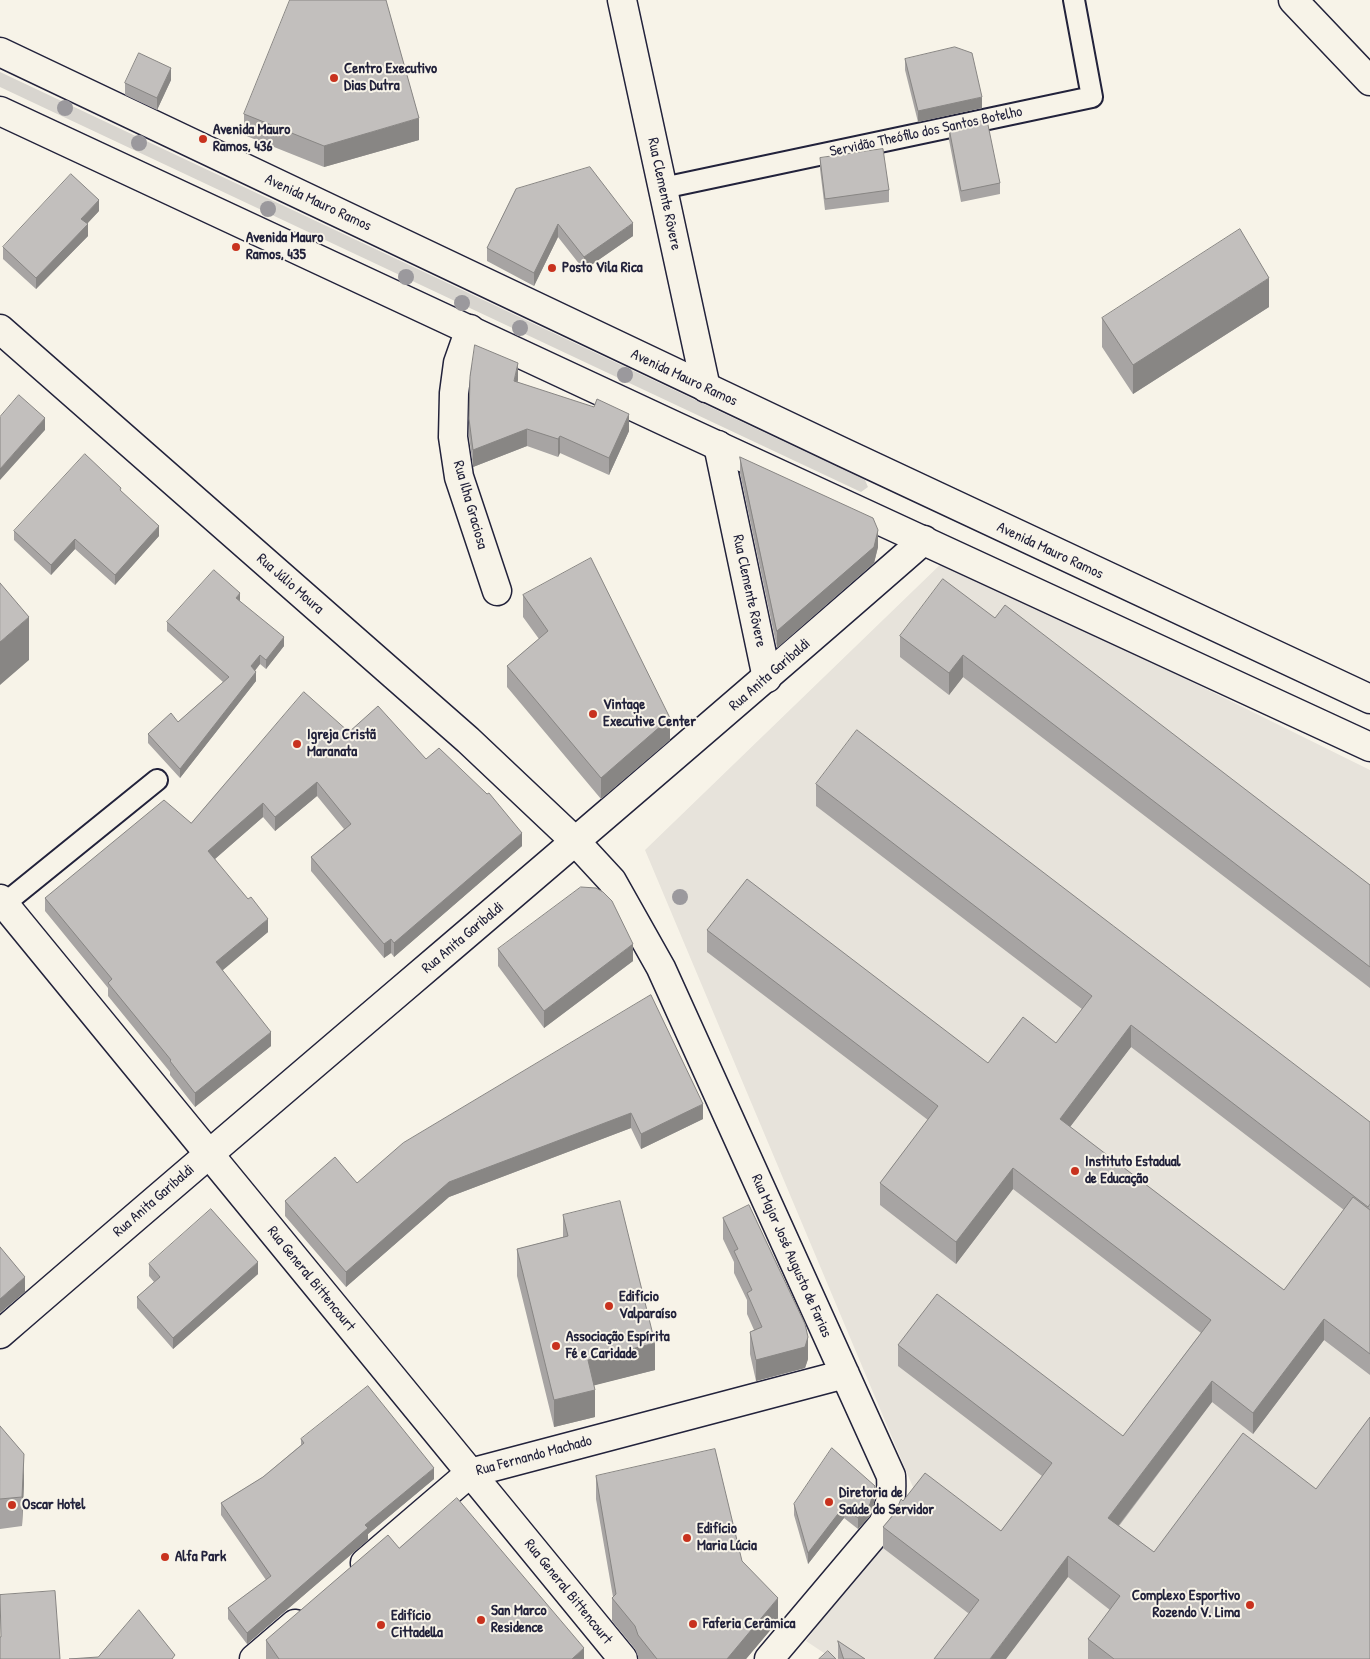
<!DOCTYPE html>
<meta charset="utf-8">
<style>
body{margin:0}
canvas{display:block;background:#f7f3e8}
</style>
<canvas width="1370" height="1659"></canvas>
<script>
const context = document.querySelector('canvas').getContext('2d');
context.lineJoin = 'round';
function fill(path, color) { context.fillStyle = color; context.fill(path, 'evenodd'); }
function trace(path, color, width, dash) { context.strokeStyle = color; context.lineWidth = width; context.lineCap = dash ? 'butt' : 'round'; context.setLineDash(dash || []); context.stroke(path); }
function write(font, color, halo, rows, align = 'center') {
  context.font = font + ' "Patrick Hand",sans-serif'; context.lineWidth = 4; context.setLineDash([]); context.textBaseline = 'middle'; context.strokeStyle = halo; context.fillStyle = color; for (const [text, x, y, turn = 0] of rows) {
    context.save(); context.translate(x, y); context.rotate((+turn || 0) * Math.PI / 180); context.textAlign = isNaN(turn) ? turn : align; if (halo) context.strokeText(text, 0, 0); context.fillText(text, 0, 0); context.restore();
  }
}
fill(new Path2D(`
 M 945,560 L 1370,770 L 1370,1659 L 833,1659 L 806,1641 L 915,1492 L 645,850 Z`), '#e7e3db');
fill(new Path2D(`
 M 0,72 L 865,480 L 868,487 L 861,492 L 0,87 Z`), '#d8d5cf');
const service = new Path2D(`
 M 663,188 L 1092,97 L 1074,0
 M 4,904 L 157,780`);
const minor = new Path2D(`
 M 622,0 L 706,388
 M 1293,0 L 1370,81
 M 0,329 L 468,740 L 576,842 L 612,881 L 661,968 L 891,1476 C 892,1494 891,1507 883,1524 L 769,1659
 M 470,329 L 458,363 L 454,393 L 453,437 L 459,477 L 497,591
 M 718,445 L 767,678
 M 0,899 L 623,1659
 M 365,1563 L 470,1473 L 845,1374
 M 254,1659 L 295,1624`);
const tertiary = new Path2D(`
 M 0,1334 C 307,1068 618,808 924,540`);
const primary = new Path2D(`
 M 0,52 C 456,270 912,486 1370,699
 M 0,111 L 673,425 L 1370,747`);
trace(service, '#22223b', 24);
trace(minor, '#22223b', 31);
trace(tertiary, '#22223b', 31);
trace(primary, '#22223b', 31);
trace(service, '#f7f3e8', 20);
trace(minor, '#f7f3e8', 28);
trace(tertiary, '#f7f3e8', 28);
trace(primary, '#f7f3e8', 28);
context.fillStyle = '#9b999d';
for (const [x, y] of [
 [65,108],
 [139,143],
 [268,209],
 [406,277],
 [462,303],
 [520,328],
 [625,375],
 [680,897]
]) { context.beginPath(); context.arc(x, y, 8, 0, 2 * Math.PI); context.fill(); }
fill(new Path2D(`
 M 905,59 L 982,108 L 918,122 L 905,70 Z
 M 171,80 L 157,110 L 125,95 L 125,83 Z
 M 244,114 L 419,140 L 324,167 L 244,135 Z
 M 949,128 L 1000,183 L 1000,194 L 961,202 L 949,140 Z
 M 820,158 L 889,190 L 889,202 L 825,210 L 820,169 Z
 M 516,189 L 633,236 L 584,270 L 558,237 L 534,286 L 487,261 L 487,248 Z
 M 99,211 L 87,224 L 88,236 L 36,289 L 3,259 L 3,247 Z
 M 1269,307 L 1133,394 L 1102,347 L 1102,318 Z
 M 518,380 L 517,382 L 629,431 L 609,475 L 560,453 L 558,457 L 527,446 L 473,467 L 469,436 L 469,419 Z
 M 740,457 L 878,547 L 874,563 L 777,648 L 740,473 Z
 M 121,492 L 159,536 L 115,585 L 75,549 L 51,575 L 14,540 L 14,531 Z
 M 523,595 L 670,740 L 601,799 L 507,687 L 507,666 L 539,639 L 523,617 Z
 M 240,602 L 284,646 L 266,669 L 260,664 L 255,670 L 256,681 L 180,778 L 148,743 L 148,734 L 178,722 L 223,682 L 167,631 L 167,622 Z
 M 995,618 L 1370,885 L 1370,988 L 963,677 L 949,695 L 900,657 L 900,636 Z
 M 349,732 L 426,759 L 522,846 L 394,957 L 391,953 L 384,958 L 311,871 L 311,857 L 344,829 L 317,796 L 275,831 L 263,817 L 215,859 L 268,932 L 222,970 L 271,1046 L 195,1107 L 170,1075 L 170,1072 L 108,996 L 108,988 L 45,911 L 45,898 L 191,823 Z
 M 816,784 L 1370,1122 L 1370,1375 L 1324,1340 L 1253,1434 L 1212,1402 L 1119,1526 L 1154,1552 L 1370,1659 L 1088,1659 L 1088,1639 L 1110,1610 L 1068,1577 L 968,1613 L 883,1548 L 883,1527 L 903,1501 L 1001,1531 L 1042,1476 L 898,1366 L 898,1345 L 1123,1436 L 1201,1333 L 1013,1189 L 956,1264 L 880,1205 L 880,1183 L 928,1120 L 707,952 L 707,930 L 988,1063 L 1056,1043 L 1082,1009 L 816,806 ZM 1131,1047 L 1344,1210 L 1284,1290 L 1070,1127 Z
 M 498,949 L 633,961 L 544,1028 L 498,966 Z
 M 651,995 L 703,1119 L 641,1149 L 631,1128 L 449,1197 L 346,1287 L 285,1216 L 285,1201 L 357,1183 Z
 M 563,1215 L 655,1370 L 594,1385 L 595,1417 L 554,1427 L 517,1276 L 517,1249 L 563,1237 Z
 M 723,1218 L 808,1359 L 805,1368 L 756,1381 L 750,1354 L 750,1332 L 754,1330 L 747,1314 L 747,1300 L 734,1273 L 734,1262 L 723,1239 Z
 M 149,1264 L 258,1274 L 173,1349 L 137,1308 L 137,1297 L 154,1282 L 149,1276 Z
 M 0,1426 L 24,1483 L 22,1526 L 0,1529 Z
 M 301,1439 L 434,1479 L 368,1534 L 368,1540 L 247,1644 L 228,1619 L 228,1608 L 266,1580 L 221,1515 L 221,1503 L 263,1477 L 301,1445 Z
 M 596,1476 L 742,1561 L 778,1621 L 746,1659 L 639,1659 L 635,1649 L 612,1621 L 612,1598 L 613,1597 L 596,1499 Z
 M 875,1497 L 870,1516 L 858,1529 L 844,1518 L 808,1564 L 794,1515 L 794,1504 Z
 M 399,1548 L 584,1659 L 266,1659 L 266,1640 Z
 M 838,1641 L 865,1659 L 838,1659 Z`), '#a7a4a3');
fill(new Path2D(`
 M 171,68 L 171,80 L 157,110 L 157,98 Z
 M 982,97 L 982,108 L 918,122 L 918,111 Z
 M 419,118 L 419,140 L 324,167 L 324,146 Z
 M 99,200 L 99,211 L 81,230 L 81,219 Z
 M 633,223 L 633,236 L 584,270 L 584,257 Z
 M 88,224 L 88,236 L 36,289 L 36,278 Z
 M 558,224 L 558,237 L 534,286 L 534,273 Z
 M 1269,278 L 1269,307 L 1133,394 L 1133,365 Z
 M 518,363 L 518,380 L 514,398 L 514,381 Z
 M 629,414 L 629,431 L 609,475 L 609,458 Z
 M 45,418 L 45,430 L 0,480 L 0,469 Z
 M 527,429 L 527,446 L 473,467 L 473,450 Z
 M 560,436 L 560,453 L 558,457 L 558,439 Z
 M 159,526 L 159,536 L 115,585 L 115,575 Z
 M 878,530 L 878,547 L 874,563 L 777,648 L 777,631 Z
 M 75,539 L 75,549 L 51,575 L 51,565 Z
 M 240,593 L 240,603 L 236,598 Z
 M 29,617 L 29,660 L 0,685 L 0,642 Z
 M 284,637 L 284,646 L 266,669 L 266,660 Z
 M 260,655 L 260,664 L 251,676 L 251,666 Z
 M 963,655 L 963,677 L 949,695 L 949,673 Z
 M 256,672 L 256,681 L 180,778 L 180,769 Z
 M 670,718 L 670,740 L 601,799 L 601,778 Z
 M 317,782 L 317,796 L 275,831 L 275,817 Z
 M 263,803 L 263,817 L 208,865 L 208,851 Z
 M 522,833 L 522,846 L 394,957 L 394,943 Z
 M 268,919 L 268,932 L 216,976 L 216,962 Z
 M 391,939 L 391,953 L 384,958 L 384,944 Z
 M 633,944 L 633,961 L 544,1028 L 544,1011 Z
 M 1131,1025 L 1131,1047 L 1060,1140 L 1060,1119 Z
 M 271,1032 L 271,1046 L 195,1107 L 195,1093 Z
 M 703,1104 L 703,1119 L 641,1149 L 641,1134 Z
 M 631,1113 L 631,1128 L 449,1197 L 346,1287 L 346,1272 L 449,1182 Z
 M 1013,1168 L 1013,1189 L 956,1264 L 956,1242 Z
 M 258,1262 L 258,1274 L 173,1349 L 173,1338 Z
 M 25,1277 L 25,1292 L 0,1313 L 0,1299 Z
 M 1324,1319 L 1324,1340 L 1253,1434 L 1253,1413 Z
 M 808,1337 L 808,1359 L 805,1368 L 756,1381 L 756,1360 Z
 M 655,1343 L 655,1370 L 588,1387 L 588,1360 Z
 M 1212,1381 L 1212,1402 L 1108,1539 L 1108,1518 Z
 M 595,1390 L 595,1417 L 554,1427 L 554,1400 Z
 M 24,1454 L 24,1483 L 22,1526 L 22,1497 Z
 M 434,1468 L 434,1479 L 368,1534 L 368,1540 L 247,1644 L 247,1633 L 365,1525 Z
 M 875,1486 L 875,1497 L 874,1503 L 870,1516 L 858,1529 L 858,1518 Z
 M 844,1506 L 844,1518 L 808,1564 L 808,1553 Z
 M 1068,1556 L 1068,1577 L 1006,1659 L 990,1659 Z
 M 778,1598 L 778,1621 L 746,1659 L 727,1659 Z
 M 584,1648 L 584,1659 L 572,1659 Z`), '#888684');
const building = new Path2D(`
 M 290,0 L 386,0 L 419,118 L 324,146 L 244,114 Z
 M 955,47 L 972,53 L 982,97 L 918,111 L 905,59 Z
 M 139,53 L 171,68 L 157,98 L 125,83 Z
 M 987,120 L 1000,183 L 961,191 L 949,128 Z
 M 883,149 L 889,190 L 825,199 L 820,158 Z
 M 590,167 L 633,223 L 584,257 L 558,224 L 534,273 L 487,248 L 516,189 Z
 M 71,174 L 99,200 L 81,219 L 88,224 L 36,278 L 3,247 Z
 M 1240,229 L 1269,278 L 1133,365 L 1102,318 Z
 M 475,345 L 518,363 L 514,381 L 594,407 L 597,399 L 629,414 L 609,458 L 560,436 L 558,439 L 527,429 L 473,450 L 469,419 L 470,377 Z
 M 19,395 L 45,418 L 0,469 L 0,417 Z
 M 85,454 L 121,488 L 120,490 L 159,526 L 115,575 L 75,539 L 51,565 L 14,531 Z
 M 740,457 L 873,518 L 878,530 L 874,547 L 777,631 Z
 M 591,558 L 670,718 L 601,778 L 507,666 L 548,631 L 523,595 Z
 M 214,570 L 240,593 L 236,598 L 284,637 L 266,660 L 260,655 L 251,666 L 256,672 L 180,769 L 148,734 L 171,713 L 178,722 L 229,677 L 167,622 Z
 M 943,579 L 995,618 L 1005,605 L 1370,885 L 1370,967 L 963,655 L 949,673 L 900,636 Z
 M 0,583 L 29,617 L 0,642 Z
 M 304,692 L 349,732 L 378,706 L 426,759 L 439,748 L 487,794 L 489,793 L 522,833 L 394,943 L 391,939 L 384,944 L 311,857 L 351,824 L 317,782 L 275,817 L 263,803 L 208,851 L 248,899 L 251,897 L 268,919 L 216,962 L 271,1032 L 195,1093 L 170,1061 L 171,1060 L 108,983 L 112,979 L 45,898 L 164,800 L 191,823 Z
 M 857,730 L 1370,1122 L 1370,1204 L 1368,1207 L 1131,1025 L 1060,1119 L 1284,1290 L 1353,1197 L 1370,1210 L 1370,1354 L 1324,1319 L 1253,1413 L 1212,1381 L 1108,1518 L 1154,1552 L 1243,1433 L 1316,1489 L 1370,1417 L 1370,1659 L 1114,1659 L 1088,1639 L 1120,1596 L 1068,1556 L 990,1659 L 934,1659 L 979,1600 L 883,1527 L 895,1513 L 901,1499 L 903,1501 L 925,1473 L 1001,1531 L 1052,1463 L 898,1345 L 937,1294 L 1123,1436 L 1211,1320 L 1013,1168 L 956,1242 L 880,1183 L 938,1106 L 707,930 L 747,879 L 988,1063 L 1023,1017 L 1056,1043 L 1092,996 L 816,784 Z
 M 581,887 L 596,888 L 603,892 L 612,901 L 633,944 L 544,1011 L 498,949 Z
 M 651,995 L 703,1104 L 641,1134 L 631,1113 L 449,1182 L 346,1272 L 285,1201 L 335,1157 L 357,1183 L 403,1143 Z
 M 620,1201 L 655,1343 L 588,1360 L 595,1390 L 554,1400 L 517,1249 L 568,1236 L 563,1215 Z
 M 749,1205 L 805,1324 L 808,1337 L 805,1347 L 756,1360 L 750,1332 L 762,1327 L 747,1293 L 752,1290 L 734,1251 L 738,1249 L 723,1218 Z
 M 211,1209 L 258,1262 L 173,1338 L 137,1297 L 160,1277 L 149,1264 Z
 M 0,1247 L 25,1277 L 0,1299 Z
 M 368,1386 L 434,1468 L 365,1525 L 368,1528 L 247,1633 L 228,1608 L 271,1576 L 221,1503 L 263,1477 L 304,1443 L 301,1439 Z
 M 0,1426 L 24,1454 L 22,1497 L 0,1499 Z
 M 832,1448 L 875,1486 L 874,1491 L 870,1504 L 858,1518 L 844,1506 L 808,1553 L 794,1504 Z
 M 715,1449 L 742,1561 L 778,1598 L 727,1659 L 657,1659 L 638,1635 L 635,1626 L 612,1598 L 616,1594 L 596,1476 Z
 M 457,1498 L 584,1648 L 572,1659 L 279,1659 L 266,1640 L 388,1535 L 399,1548 Z
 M 55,1591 L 60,1659 L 0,1659 L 0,1637 L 1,1637 L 0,1595 Z
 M 139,1610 L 175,1655 L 172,1659 L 69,1659 L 98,1657 Z
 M 838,1641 L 865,1659 L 844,1659 Z
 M 828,1651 L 836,1659 L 819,1659 Z`);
fill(building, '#c2bfbd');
trace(building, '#888684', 1);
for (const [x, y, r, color] of [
 [334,78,5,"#c8321e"],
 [203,139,5,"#c8321e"],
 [236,247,5,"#c8321e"],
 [552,268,5,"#c8321e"],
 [593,714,5,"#c8321e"],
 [297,744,5,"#c8321e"],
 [1075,1171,5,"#c8321e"],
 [609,1306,5,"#c8321e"],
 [556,1346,5,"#c8321e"],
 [829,1502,5,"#c8321e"],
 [12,1505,5,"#c8321e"],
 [687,1538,5,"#c8321e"],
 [165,1557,5,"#c8321e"],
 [1250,1605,5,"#c8321e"],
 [481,1620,5,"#c8321e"],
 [693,1624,5,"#c8321e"],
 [381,1625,5,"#c8321e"]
]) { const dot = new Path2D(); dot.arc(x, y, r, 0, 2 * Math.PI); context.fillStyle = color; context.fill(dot); trace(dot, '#f7f3e8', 2); }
write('bold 15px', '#22223b', '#f7f3e8', [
 ["Centro Executivo",344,69],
 ["Dias Dutra",344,86],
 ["Avenida Mauro",213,130],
 ["Ramos, 436",213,147],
 ["Avenida Mauro",246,238],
 ["Ramos, 435",246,255],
 ["Posto Vila Rica",562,268],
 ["Vintage",603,705],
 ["Executive Center",603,722],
 ["Igreja Cristã",307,735],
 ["Maranata",307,752],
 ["Instituto Estadual",1085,1162],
 ["de Educação",1085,1179],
 ["Edifício",619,1297],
 ["Valparaíso",619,1314],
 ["Associação Espírita",566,1337],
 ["Fé e Caridade",566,1354],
 ["Diretoria de",839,1493],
 ["Saúde do Servidor",839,1510],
 ["Oscar Hotel",22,1505],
 ["Edifício",697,1529],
 ["Maria Lúcia",697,1546],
 ["Alfa Park",175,1557],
 ["Complexo Esportivo",1240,1596,"right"],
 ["Rozendo V. Lima",1240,1613,"right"],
 ["San Marco",491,1611],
 ["Residence",491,1628],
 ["Edifício",391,1616],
 ["Cittadella",391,1633],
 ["Faferia Cerâmica",703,1624]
], 'left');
write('15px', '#22223b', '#f7f3e8', [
 ["Servidão Theófilo dos Santos Botelho",926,132,-12],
 ["Rua Clemente Rôvere",664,194,78],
 ["Avenida Mauro Ramos",318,203,25],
 ["Avenida Mauro Ramos",684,378,25],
 ["Rua Ilha Graciosa",470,505,74],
 ["Avenida Mauro Ramos",1050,551,25],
 ["Rua Júlio Moura",290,584,41],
 ["Rua Clemente Rôvere",749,591,78],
 ["Rua Anita Garibaldi",770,675,-41],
 ["Rua Anita Garibaldi",463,938,-40],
 ["Rua Anita Garibaldi",154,1201,-41],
 ["Rua Major José Augusto de Farias",791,1256,66],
 ["Rua General Bittencourt",311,1279,51],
 ["Rua Fernando Machado",534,1456,-15],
 ["Rua General Bittencourt",568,1592,51]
]);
</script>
